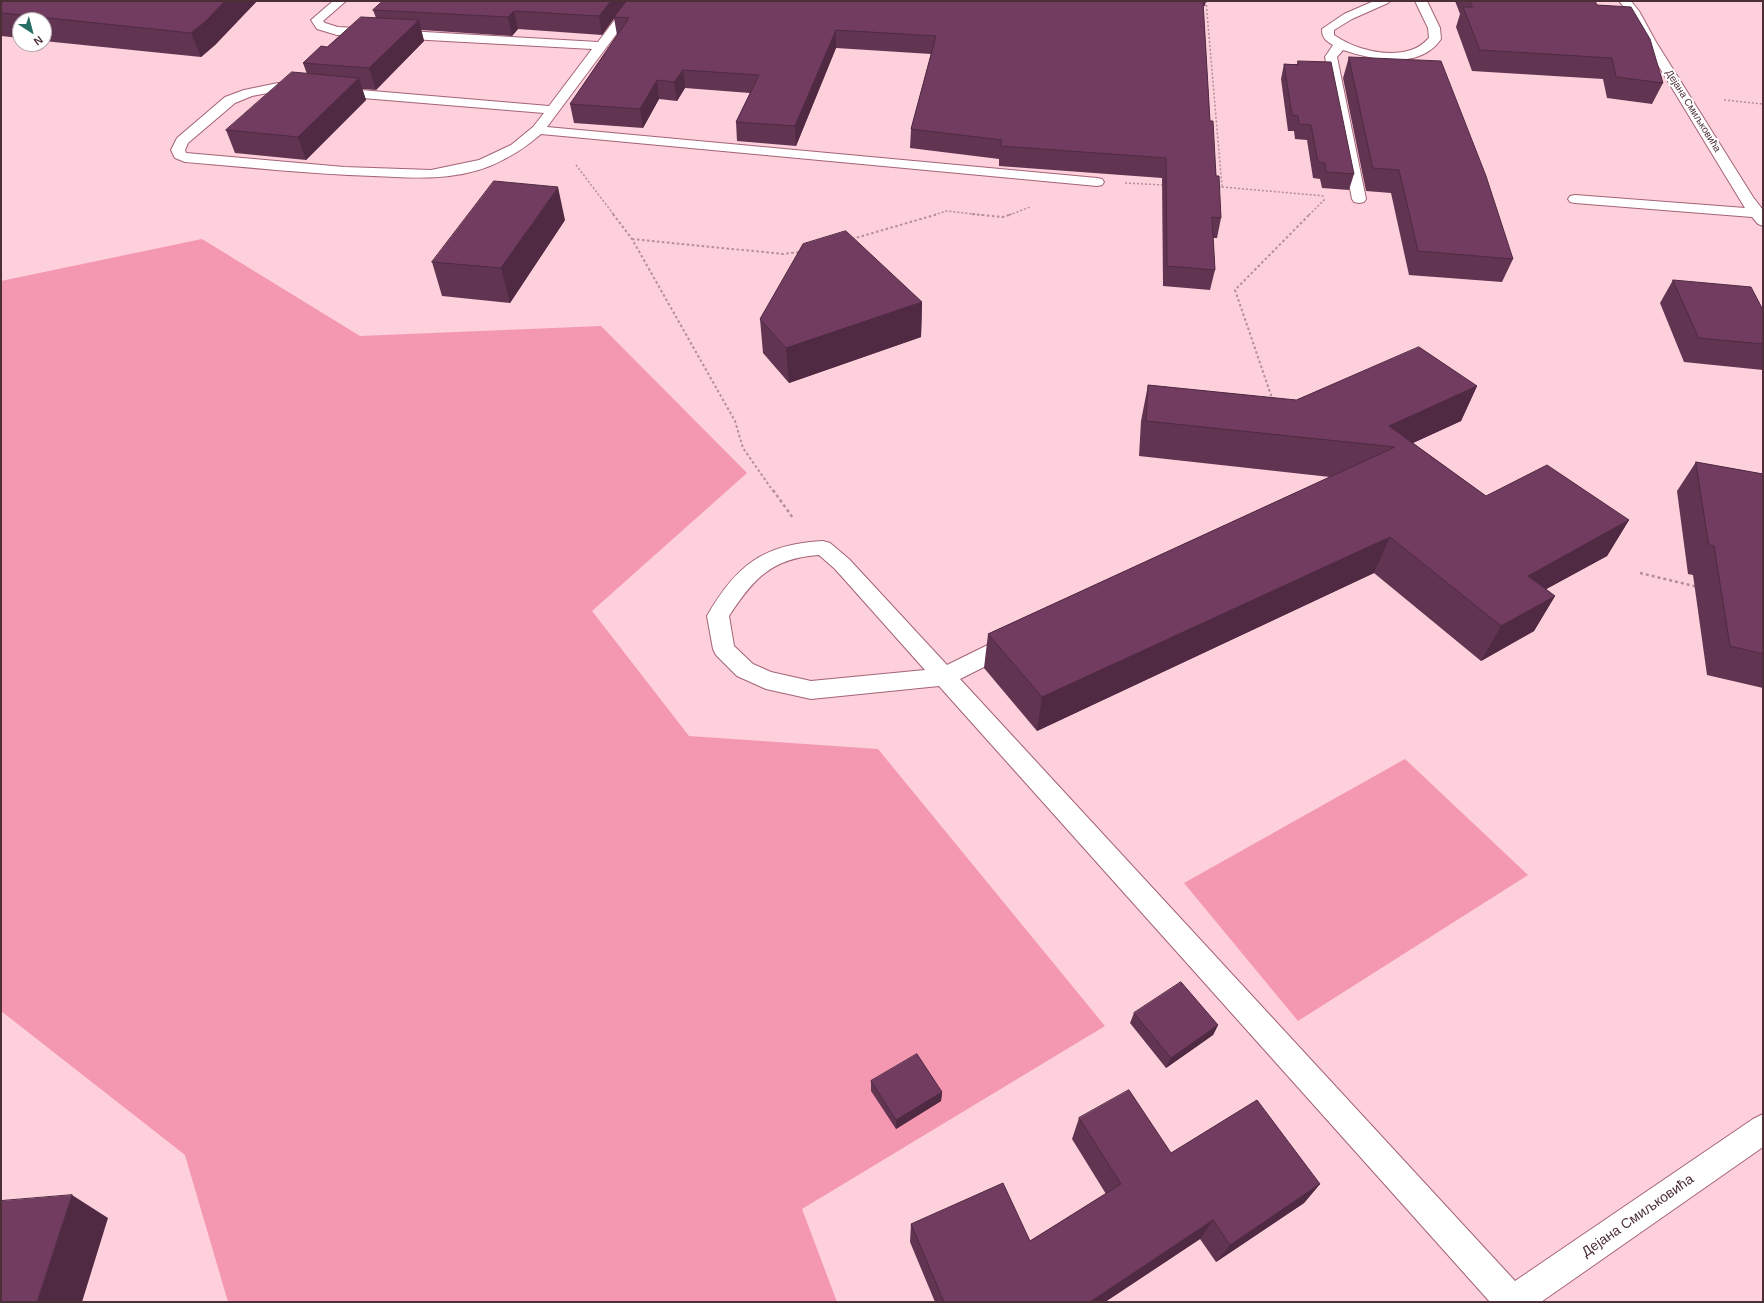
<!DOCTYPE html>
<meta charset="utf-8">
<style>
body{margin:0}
#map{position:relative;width:1764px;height:1303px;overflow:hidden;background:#fdd0db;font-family:Helvetica,sans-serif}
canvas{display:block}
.frame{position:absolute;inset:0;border:2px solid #4b2e36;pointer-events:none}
.north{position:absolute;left:12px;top:12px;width:40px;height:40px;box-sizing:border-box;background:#fff;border:1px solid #b7abaf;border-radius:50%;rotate:144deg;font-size:11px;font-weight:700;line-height:16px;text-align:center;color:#4b2e36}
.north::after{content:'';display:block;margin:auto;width:14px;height:18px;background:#276e64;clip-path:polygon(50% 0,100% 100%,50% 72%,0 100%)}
</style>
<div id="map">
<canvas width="1764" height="1303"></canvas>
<div class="frame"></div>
<div class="north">N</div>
</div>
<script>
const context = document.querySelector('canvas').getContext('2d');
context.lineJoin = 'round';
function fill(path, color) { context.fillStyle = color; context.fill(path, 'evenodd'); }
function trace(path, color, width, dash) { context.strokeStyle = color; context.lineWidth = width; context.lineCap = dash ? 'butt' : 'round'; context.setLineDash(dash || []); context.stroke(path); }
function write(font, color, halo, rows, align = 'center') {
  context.font = font + ' Helvetica,sans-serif'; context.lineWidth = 4; context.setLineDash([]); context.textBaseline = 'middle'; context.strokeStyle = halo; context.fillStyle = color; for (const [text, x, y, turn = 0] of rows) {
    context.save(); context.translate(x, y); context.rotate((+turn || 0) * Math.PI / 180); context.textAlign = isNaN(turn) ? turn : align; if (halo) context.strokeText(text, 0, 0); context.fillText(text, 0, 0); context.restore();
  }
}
fill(new Path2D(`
 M 202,239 L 360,336 L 601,326 L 747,473 L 592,611 L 689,736 L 878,749 L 1105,1026 L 802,1209 L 837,1302 L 228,1302 L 185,1155 L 1,1011 L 1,281 Z
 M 1405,759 L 1528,875 L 1298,1021 L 1184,883 Z`), '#f498b2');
const minor = new Path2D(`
 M 333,1 L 346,1 L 323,21 L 325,23 L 338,27 L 598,42 L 629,1 L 641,1 L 547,127 L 1097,178 L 1102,179 L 1104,182 L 1102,185 L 1097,186 L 541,134 C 525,148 509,158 490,166 C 452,181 412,178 373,176 C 310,174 247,167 185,162 L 175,158 L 171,150 L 177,138 L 225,97 L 244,90 L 278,83 L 549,106 L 592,49 L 337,35 L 317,29 L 311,20 ZM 278,91 L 544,113 L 533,127 L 511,145 L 479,160 L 431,170 L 344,167 L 186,153 L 185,150 L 188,143 L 235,103 L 252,96 Z
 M 1374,1 L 1390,1 L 1388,3 L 1352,19 L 1334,30 L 1334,35 C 1354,49 1387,58 1411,50 C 1418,48 1424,43 1429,38 L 1428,28 L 1415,1 L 1427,1 L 1440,28 L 1441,39 C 1420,70 1373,60 1343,50 L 1337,57 L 1366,199 L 1364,202 L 1359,203 L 1354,202 L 1352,199 L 1325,57 L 1333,45 C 1326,41 1322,38 1322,29 L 1344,14 Z
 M 1619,1 L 1631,1 L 1639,11 L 1656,42 L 1753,197 L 1763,210 L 1763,226 L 1758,224 L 1752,217 L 1575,203 L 1570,202 L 1568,199 L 1570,196 L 1575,195 L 1745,208 L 1644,42 L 1628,12 Z
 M 823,541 L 830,543 L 849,559 L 947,665 L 1004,637 L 1012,635 L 1020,637 L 1023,643 L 1020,649 L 960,679 L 1515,1281 L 1753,1119 L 1763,1114 L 1763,1147 L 1541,1302 L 1490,1302 L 939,686 L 811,699 L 766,689 L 737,676 L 716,655 L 713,649 L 707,616 C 736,565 764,544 823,541 ZM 819,555 L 835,569 L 925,670 L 811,681 L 771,672 L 753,664 L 734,646 L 729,616 C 753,579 772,558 819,555 Z`);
trace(minor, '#a46376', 2);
trace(new Path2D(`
 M 1206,1 L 1222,187 L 1217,187
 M 1724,100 L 1763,104
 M 576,165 L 614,215
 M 1125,183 L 1164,185
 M 1222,187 L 1325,196
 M 934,215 L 947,211 L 982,215
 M 1009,215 L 1030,207
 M 1309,215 L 1325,199`), '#b48e98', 1.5, [2, 2]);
trace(new Path2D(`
 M 613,214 L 632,239 L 735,421 L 743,448 L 773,491
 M 972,214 L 1003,217 L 1012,214
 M 632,239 L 783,254 L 800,252
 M 852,239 L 938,214
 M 1273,401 L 1235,290 L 1310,214`), '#b48e98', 2, [2.5, 2.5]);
trace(new Path2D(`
 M 773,490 L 793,518
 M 1640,573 L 1698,587`), '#b48e98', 2.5, [3, 3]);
fill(minor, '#fff');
fill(new Path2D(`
 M 1,1 L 257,1 L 215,45 L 201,57 L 44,41 L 44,20 L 20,20 L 20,38 L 1,36 Z
 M 383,1 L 1206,1 L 1205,6 L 1203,6 L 1210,121 L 1221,218 L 1217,238 L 1213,238 L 1215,270 L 1210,290 L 1163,286 L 1162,178 L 999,166 L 999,159 L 910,148 L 911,129 L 931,54 L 836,48 L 796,146 L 737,141 L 736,122 L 750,93 L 685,88 L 677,101 L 659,99 L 643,128 L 574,123 L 570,104 L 617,35 L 614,18 L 602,35 L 518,29 L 512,36 L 421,30 L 424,41 L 376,90 L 362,89 L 366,100 L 306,160 L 235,153 L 226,130 L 307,74 L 303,63 L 327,47 L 376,18 L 373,10 Z
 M 1455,1 L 1595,1 L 1597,5 L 1663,83 L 1652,104 L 1607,98 L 1603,79 L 1472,71 L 1456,27 L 1460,14 Z
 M 1349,57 L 1513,259 L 1502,282 L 1409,275 L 1391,193 L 1366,191 L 1343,78 Z
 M 1298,61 L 1354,174 L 1349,190 L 1322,188 L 1320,179 L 1313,178 L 1307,140 L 1295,139 L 1294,131 L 1288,131 L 1281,79 L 1284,64 L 1297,64 Z
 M 565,220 L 510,303 L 442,296 L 432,262 Z
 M 1673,280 L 1763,310 L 1763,370 L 1684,362 L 1660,303 Z
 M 922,302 L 921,337 L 789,383 L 763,353 L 760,319 Z
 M 1148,385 L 1296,400 L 1477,386 L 1461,421 L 1413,443 L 1486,496 L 1629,520 L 1607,556 L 1546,589 L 1555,596 L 1534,631 L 1481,661 L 1374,573 L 1037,731 L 984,668 L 988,634 L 1330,477 L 1139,456 L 1141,421 Z
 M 1696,462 L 1763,474 L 1763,688 L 1707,675 L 1693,575 L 1688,574 L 1677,491 Z
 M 1134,1013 L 1218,1025 L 1213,1035 L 1166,1068 L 1130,1023 Z
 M 871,1081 L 942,1092 L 941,1101 L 896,1129 L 871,1091 Z
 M 1079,1118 L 1171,1153 L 1320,1184 L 1304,1203 L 1216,1262 L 1200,1239 L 1105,1302 L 935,1302 L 910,1242 L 911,1224 L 1030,1241 L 1106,1194 L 1072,1139 Z`), '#613452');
fill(new Path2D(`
 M 225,1 L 257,1 L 215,45 L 201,57 L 191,33 Z
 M 611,1 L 627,1 L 602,35 L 599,16 Z
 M 514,11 L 518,29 L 512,36 L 508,17 Z
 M 419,20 L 424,41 L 376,90 L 369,68 Z
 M 836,30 L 836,48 L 796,146 L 795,126 Z
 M 683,70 L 685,88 L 677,101 L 674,82 Z
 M 359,78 L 366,100 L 306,160 L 298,137 Z
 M 657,80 L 659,99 L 643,128 L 640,109 Z
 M 558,187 L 565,220 L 510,303 L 501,268 Z
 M 922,302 L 921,337 L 789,383 L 786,348 Z
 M 1477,386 L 1461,421 L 1393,452 L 1395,447 L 1389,426 Z
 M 1629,520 L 1607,556 L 1508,610 L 1528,576 Z
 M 1390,537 L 1374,573 L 1037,731 L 1042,697 Z
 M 1555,596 L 1534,631 L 1481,661 L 1501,626 Z
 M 1218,1025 L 1213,1035 L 1166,1068 L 1171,1058 Z
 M 942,1092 L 941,1101 L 896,1129 L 896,1120 Z
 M 1320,1184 L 1304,1203 L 1216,1262 L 1230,1245 Z
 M 72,1195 L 108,1218 L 82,1302 L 37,1302 Z
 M 1213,1220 L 1200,1239 L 1105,1302 L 1090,1302 Z`), '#4f2a42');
const building = new Path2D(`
 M 1,1 L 225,1 L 206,21 L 191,33 L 1,13 Z
 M 383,1 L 611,1 L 599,16 L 514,11 L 508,17 L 373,10 Z
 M 627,1 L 1203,1 L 1210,121 L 1213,121 L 1216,176 L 1219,176 L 1221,218 L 1212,217 L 1215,270 L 1167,266 L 1166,158 L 1000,146 L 1002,140 L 911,129 L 936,36 L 836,30 L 795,126 L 736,122 L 759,75 L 683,70 L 674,82 L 657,80 L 640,109 L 570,104 L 629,18 L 614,17 Z
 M 1470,1 L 1595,1 L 1597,5 L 1631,7 L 1650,39 L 1663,83 L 1616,77 L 1612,58 L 1480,50 L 1463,7 L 1472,7 Z
 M 361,17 L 419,20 L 369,68 L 303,63 L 321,46 L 327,47 Z
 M 1349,57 L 1441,61 L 1486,176 L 1513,259 L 1418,251 L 1399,170 L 1373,168 Z
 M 1298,61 L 1331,62 L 1354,174 L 1326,172 L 1325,163 L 1318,162 L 1311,125 L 1299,124 L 1298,116 L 1292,115 L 1284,64 L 1298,65 Z
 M 292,72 L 359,78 L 298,137 L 226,130 Z
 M 494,181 L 558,187 L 501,268 L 432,262 Z
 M 846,231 L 922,302 L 786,348 L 760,319 L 803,244 Z
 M 1673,280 L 1751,287 L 1763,310 L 1763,344 L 1699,338 Z
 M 1419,347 L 1477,386 L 1389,426 L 1486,496 L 1547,465 L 1629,520 L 1528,576 L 1555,596 L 1501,626 L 1390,537 L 1042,697 L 988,634 L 1395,447 L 1146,421 L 1148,385 L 1296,400 Z
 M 1696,462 L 1763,474 L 1763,654 L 1730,646 L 1714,546 L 1709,545 Z
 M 1181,982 L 1218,1025 L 1171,1058 L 1134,1013 Z
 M 917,1054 L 942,1092 L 896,1120 L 871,1081 Z
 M 1129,1090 L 1171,1153 L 1257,1100 L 1320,1184 L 1230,1245 L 1213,1220 L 1090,1302 L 944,1302 L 911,1224 L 1003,1183 L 1030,1241 L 1121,1184 L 1079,1118 Z
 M 72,1195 L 37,1302 L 1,1302 L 1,1201 Z`);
fill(building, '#713c5f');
trace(building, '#4f2a42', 1);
write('10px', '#4b2e36', '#fff', [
 ["Дејана Смиљковића",1693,111,58]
]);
write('14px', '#4b2e36', '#fff', [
 ["Дејана Смиљковића",1638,1216,-35]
]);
</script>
